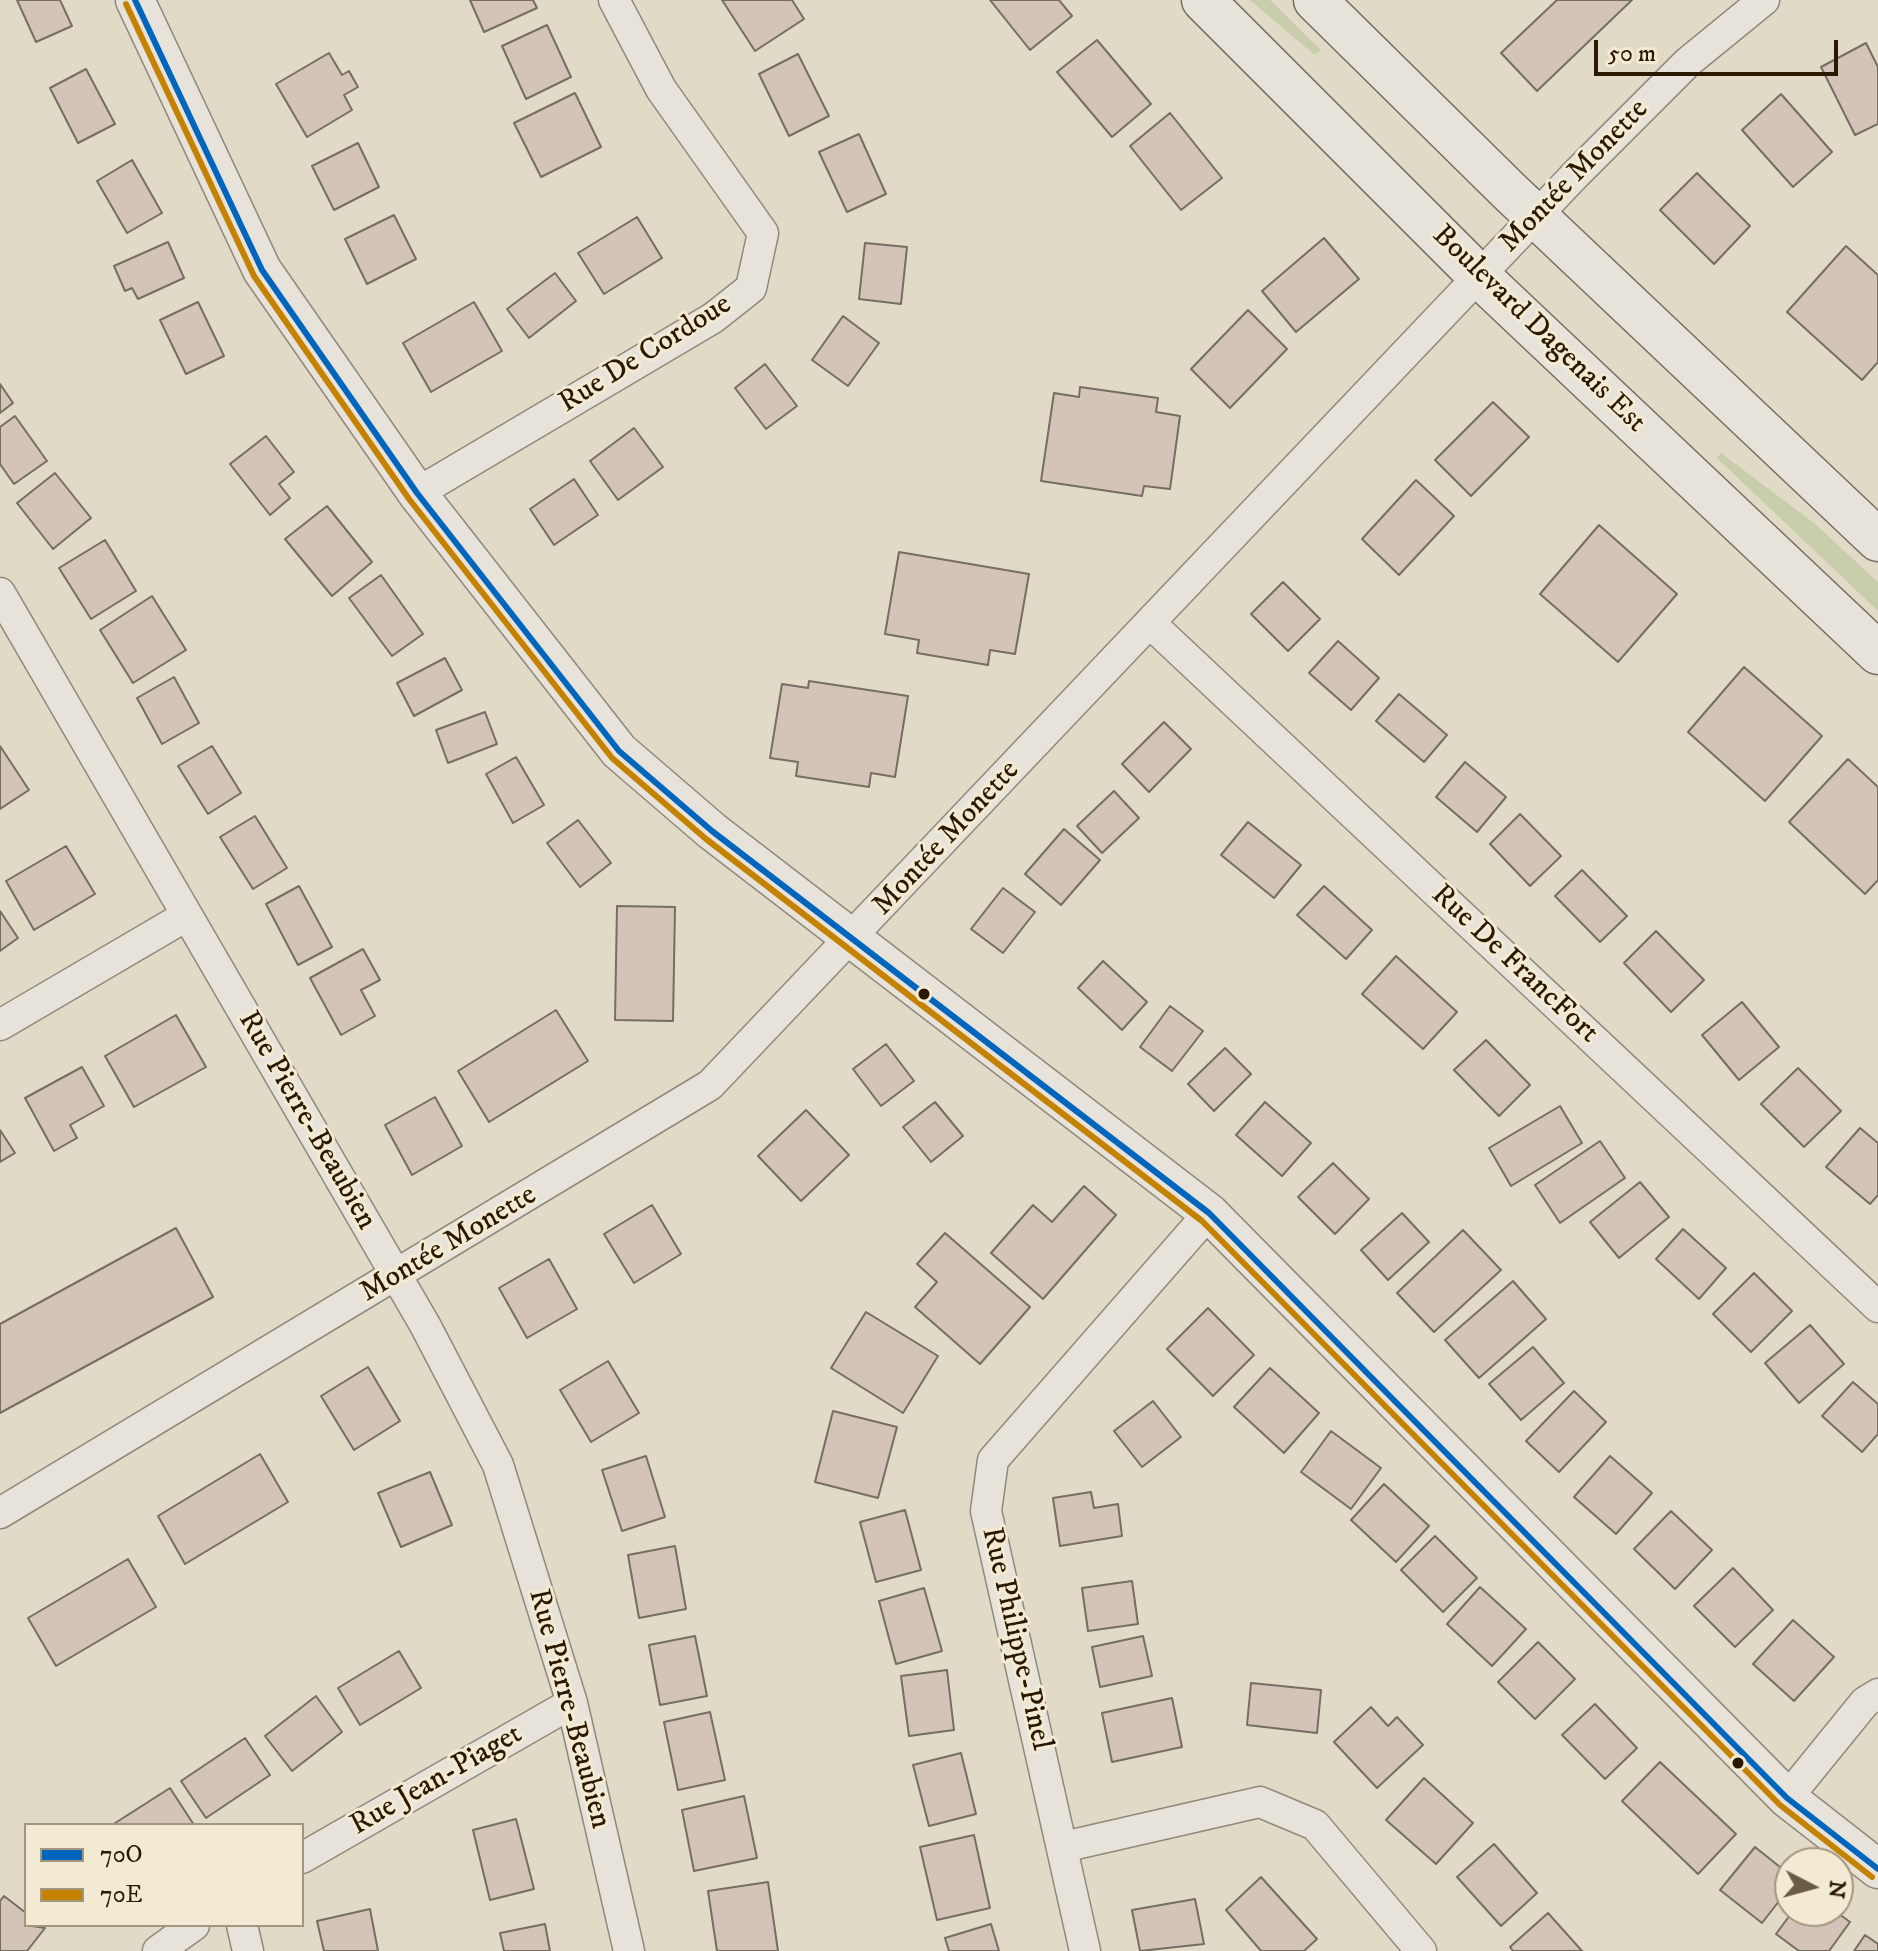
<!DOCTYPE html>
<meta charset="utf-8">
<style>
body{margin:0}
#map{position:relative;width:1878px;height:1951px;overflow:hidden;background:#e1dac7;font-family:"IM FELL DW Pica",serif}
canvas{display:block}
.legend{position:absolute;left:24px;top:1823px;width:280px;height:104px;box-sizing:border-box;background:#f3ead3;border:2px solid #a3967f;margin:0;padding:10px 14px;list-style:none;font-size:24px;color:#2b1800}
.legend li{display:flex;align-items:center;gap:16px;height:40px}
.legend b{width:40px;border:2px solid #a3967f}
.north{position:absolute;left:1774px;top:1847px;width:80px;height:80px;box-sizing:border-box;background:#f3ead3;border:2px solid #a3967f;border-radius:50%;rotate:96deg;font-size:22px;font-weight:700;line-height:32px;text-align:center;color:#2b1800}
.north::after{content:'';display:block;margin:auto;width:28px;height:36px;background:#6b5c46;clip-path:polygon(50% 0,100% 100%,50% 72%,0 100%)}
.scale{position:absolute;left:1594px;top:40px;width:244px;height:36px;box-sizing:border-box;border:4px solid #2b1800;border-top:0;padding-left:10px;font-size:24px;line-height:28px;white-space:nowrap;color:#2b1800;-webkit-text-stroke:6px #f3ead3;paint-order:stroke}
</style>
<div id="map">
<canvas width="1878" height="1951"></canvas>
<ul class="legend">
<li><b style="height:10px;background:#0065bd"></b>70O</li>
<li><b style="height:10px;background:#c48200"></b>70E</li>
</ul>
<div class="north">N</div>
<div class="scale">50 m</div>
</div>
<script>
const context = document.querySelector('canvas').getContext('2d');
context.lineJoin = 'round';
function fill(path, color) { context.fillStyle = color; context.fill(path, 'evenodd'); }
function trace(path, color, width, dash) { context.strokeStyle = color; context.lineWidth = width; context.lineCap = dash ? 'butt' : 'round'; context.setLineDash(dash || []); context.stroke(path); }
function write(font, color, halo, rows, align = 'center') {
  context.font = font + ' "IM FELL DW Pica",serif'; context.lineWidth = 6; context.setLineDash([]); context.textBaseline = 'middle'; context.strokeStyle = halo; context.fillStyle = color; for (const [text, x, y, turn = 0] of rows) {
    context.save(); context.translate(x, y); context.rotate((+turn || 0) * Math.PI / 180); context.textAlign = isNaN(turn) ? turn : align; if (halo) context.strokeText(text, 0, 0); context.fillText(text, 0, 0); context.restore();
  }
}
fill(new Path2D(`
 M 1250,0 L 1270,0 L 1321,50 L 1315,55 Z
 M 1721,453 L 1814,523 L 1878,582 L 1878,611 L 1717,458 Z`), '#c8cdab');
const building = new Path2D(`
 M 17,0 L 60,0 L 72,26 L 36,42 Z
 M 470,0 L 533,0 L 537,8 L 484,32 Z
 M 722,0 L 792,0 L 804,19 L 755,51 Z
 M 990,0 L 1059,0 L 1072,16 L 1030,50 Z
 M 1557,0 L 1632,0 L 1537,91 L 1501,53 Z
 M 547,25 L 571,77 L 526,99 L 502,46 Z
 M 1097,40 L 1151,104 L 1112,137 L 1057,72 Z
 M 1866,43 L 1878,67 L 1878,124 L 1855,135 L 1821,67 Z
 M 329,53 L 342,75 L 349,71 L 358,87 L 344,95 L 352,110 L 307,137 L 276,84 Z
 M 798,54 L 829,116 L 789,136 L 759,74 Z
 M 86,69 L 115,124 L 78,143 L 50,88 Z
 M 575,93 L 601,147 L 541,177 L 514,123 Z
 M 1781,94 L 1832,152 L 1793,187 L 1742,130 Z
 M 1170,113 L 1222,178 L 1181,210 L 1130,146 Z
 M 859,134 L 886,194 L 847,212 L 819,152 Z
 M 358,143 L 379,187 L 334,210 L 312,166 Z
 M 132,160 L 162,213 L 127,233 L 97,181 Z
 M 1697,173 L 1750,226 L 1714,264 L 1660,210 Z
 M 394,215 L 416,259 L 367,284 L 345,239 Z
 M 637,217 L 662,258 L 604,294 L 578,253 Z
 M 1324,238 L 1359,279 L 1296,332 L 1262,291 Z
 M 168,242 L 184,278 L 138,299 L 132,288 L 125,291 L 114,266 Z
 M 865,243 L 907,247 L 901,304 L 859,299 Z
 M 1846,246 L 1878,275 L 1878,362 L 1862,380 L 1787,312 Z
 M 555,273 L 576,301 L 529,338 L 507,309 Z
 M 198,302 L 224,356 L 186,374 L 160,320 Z
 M 474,302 L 502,351 L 431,392 L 403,343 Z
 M 1248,310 L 1287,349 L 1230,408 L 1191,369 Z
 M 843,316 L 879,343 L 848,386 L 812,360 Z
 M 765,364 L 797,406 L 766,429 L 735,388 Z
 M 0,384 L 13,403 L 0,413 Z
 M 1080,387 L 1158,398 L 1156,412 L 1180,416 L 1170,489 L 1144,486 L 1142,496 L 1041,481 L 1054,393 L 1079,397 Z
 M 1493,402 L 1529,437 L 1471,496 L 1435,460 Z
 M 15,416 L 47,461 L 14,484 L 0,464 L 0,427 Z
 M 634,428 L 663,467 L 618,500 L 590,461 Z
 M 266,436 L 294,472 L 279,484 L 290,498 L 270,515 L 230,464 Z
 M 55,473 L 91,518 L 53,549 L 17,503 Z
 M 574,479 L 598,515 L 554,545 L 530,509 Z
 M 1416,480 L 1454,516 L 1399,575 L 1362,539 Z
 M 327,506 L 372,562 L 332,596 L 285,539 Z
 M 1599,525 L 1677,594 L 1618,662 L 1540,594 Z
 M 105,540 L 136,591 L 91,619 L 59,568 Z
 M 899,552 L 1029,574 L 1015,654 L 990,650 L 988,665 L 917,653 L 919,640 L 885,634 Z
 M 381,575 L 423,634 L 392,656 L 349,598 Z
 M 1283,582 L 1320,619 L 1288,651 L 1251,614 Z
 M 152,596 L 186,650 L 133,683 L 100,630 Z
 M 1338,641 L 1379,678 L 1351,710 L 1309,673 Z
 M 445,658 L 462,690 L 414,716 L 397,683 Z
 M 1744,667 L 1822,736 L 1765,801 L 1688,732 Z
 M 174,677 L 199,723 L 162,744 L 137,698 Z
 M 809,681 L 908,696 L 895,777 L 871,773 L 869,787 L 796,776 L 798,762 L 770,758 L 782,684 L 808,688 Z
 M 1399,694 L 1447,735 L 1424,762 L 1376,721 Z
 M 485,712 L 497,744 L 448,763 L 436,730 Z
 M 1164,722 L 1191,749 L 1149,792 L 1122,764 Z
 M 0,746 L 29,790 L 0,809 Z
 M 212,746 L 241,793 L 208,814 L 178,766 Z
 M 516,757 L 544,805 L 513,823 L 486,774 Z
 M 1848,759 L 1878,787 L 1878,880 L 1865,894 L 1789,822 Z
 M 1465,762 L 1506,797 L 1477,832 L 1436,797 Z
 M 1114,791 L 1139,818 L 1102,853 L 1077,826 Z
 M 1520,814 L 1561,856 L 1530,886 L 1490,844 Z
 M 255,816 L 287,868 L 253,889 L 220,837 Z
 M 578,820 L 611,863 L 580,887 L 547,843 Z
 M 1248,822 L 1301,865 L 1274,898 L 1221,855 Z
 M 1064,829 L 1100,860 L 1061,905 L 1025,874 Z
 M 66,846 L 95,894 L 34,930 L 6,881 Z
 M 1582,870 L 1627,916 L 1600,942 L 1555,896 Z
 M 299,886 L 332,947 L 298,965 L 266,904 Z
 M 1324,886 L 1372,930 L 1346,959 L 1297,915 Z
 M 1003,888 L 1035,912 L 1003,953 L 971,929 Z
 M 617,906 L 675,907 L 673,1021 L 615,1020 Z
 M 0,911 L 18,938 L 0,951 Z
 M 1656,931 L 1704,980 L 1671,1012 L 1624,963 Z
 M 363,949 L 380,980 L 361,990 L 375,1016 L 341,1035 L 310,978 Z
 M 1396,956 L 1457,1012 L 1423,1049 L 1362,994 Z
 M 1103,961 L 1147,1002 L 1122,1030 L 1078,988 Z
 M 1742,1002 L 1779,1047 L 1739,1080 L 1702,1035 Z
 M 1170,1006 L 1203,1031 L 1172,1071 L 1140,1047 Z
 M 556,1010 L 588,1061 L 489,1122 L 458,1071 Z
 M 176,1015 L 206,1067 L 134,1107 L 105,1056 Z
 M 1486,1040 L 1530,1085 L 1499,1116 L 1454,1070 Z
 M 886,1044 L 914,1081 L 881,1106 L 853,1069 Z
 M 1225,1048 L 1251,1074 L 1214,1111 L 1188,1084 Z
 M 82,1067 L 104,1106 L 70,1125 L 77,1138 L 54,1151 L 25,1098 Z
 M 1798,1068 L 1841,1111 L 1804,1147 L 1761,1104 Z
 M 435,1097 L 462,1146 L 412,1175 L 385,1125 Z
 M 935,1102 L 963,1136 L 931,1162 L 903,1127 Z
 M 1265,1102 L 1311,1143 L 1282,1176 L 1236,1135 Z
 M 1560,1106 L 1582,1143 L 1511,1186 L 1489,1148 Z
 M 806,1110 L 849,1155 L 801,1201 L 758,1156 Z
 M 1860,1128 L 1878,1143 L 1878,1195 L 1870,1204 L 1826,1167 Z
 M 0,1130 L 15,1153 L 0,1162 Z
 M 1600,1141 L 1625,1178 L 1560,1223 L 1535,1185 Z
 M 1333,1163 L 1369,1199 L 1335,1234 L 1298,1197 Z
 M 1640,1182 L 1669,1217 L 1619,1258 L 1590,1222 Z
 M 1084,1186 L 1116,1215 L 1043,1299 L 991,1253 L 1033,1205 L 1052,1222 Z
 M 652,1205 L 681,1254 L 634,1283 L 604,1234 Z
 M 1402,1213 L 1429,1242 L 1388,1280 L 1361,1250 Z
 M 176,1228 L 213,1297 L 0,1413 L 0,1324 Z
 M 1683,1229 L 1726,1268 L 1699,1299 L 1656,1259 Z
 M 1463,1230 L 1501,1270 L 1434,1332 L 1397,1293 Z
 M 945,1233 L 1030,1307 L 980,1364 L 915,1307 L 937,1282 L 917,1264 Z
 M 549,1259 L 577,1309 L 527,1338 L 499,1288 Z
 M 1754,1273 L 1792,1311 L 1751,1352 L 1713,1314 Z
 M 1513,1281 L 1546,1319 L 1479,1378 L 1445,1340 Z
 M 1208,1308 L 1254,1355 L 1213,1396 L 1167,1349 Z
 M 866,1312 L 938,1356 L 903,1413 L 831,1368 Z
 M 1810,1325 L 1844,1364 L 1799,1403 L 1765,1363 Z
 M 1533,1347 L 1564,1383 L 1521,1420 L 1489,1384 Z
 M 608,1361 L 639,1413 L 591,1442 L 560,1390 Z
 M 368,1367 L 400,1421 L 354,1450 L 321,1396 Z
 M 1270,1368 L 1319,1413 L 1284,1453 L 1234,1407 Z
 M 1853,1382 L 1878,1404 L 1878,1434 L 1862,1452 L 1822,1416 Z
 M 1574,1391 L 1606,1422 L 1559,1472 L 1526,1441 Z
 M 1153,1401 L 1181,1437 L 1142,1467 L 1114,1431 Z
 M 833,1411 L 897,1427 L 878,1498 L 815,1482 Z
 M 1331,1431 L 1381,1468 L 1351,1509 L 1301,1472 Z
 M 260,1454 L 288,1502 L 185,1564 L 158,1516 Z
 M 646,1456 L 665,1517 L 622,1531 L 602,1470 Z
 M 1610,1456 L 1652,1493 L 1616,1534 L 1574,1497 Z
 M 430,1472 L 452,1525 L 401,1547 L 378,1493 Z
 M 1384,1484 L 1429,1526 L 1396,1562 L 1351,1520 Z
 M 1091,1492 L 1094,1508 L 1118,1504 L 1122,1536 L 1060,1546 L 1053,1498 Z
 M 905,1510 L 921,1570 L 876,1582 L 860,1522 Z
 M 1671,1511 L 1712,1550 L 1675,1589 L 1634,1549 Z
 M 1435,1536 L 1477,1578 L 1443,1612 L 1401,1570 Z
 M 675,1546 L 686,1609 L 639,1618 L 628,1555 Z
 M 128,1559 L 156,1607 L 56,1666 L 28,1618 Z
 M 1733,1568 L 1773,1610 L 1735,1647 L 1694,1606 Z
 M 1132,1581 L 1138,1624 L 1088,1631 L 1082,1588 Z
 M 1480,1587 L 1526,1629 L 1492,1666 L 1447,1624 Z
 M 924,1588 L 942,1651 L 896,1664 L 879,1601 Z
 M 1793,1620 L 1834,1657 L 1794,1701 L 1753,1664 Z
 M 695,1636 L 707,1696 L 660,1705 L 649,1645 Z
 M 1143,1636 L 1152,1676 L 1100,1687 L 1092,1647 Z
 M 1538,1642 L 1575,1679 L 1535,1719 L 1498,1682 Z
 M 399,1651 L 421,1688 L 360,1725 L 338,1688 Z
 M 947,1670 L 954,1730 L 909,1736 L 901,1676 Z
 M 1251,1683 L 1321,1690 L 1317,1733 L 1247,1725 Z
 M 316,1696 L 342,1732 L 292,1771 L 265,1736 Z
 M 1172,1698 L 1182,1747 L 1112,1762 L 1102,1713 Z
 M 1595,1704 L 1637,1748 L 1605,1779 L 1562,1735 Z
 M 1371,1707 L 1388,1726 L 1397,1717 L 1423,1745 L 1377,1788 L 1334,1742 Z
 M 710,1712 L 725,1780 L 678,1790 L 664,1722 Z
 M 245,1738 L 270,1775 L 206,1818 L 181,1781 Z
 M 961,1753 L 976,1814 L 929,1826 L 913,1765 Z
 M 1660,1762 L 1736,1834 L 1698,1874 L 1622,1801 Z
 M 1424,1778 L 1473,1823 L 1436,1864 L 1386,1820 Z
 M 170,1788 L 194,1825 L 112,1825 Z
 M 744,1796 L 757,1858 L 694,1871 L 682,1810 Z
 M 516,1819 L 534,1889 L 490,1900 L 473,1830 Z
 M 974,1835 L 990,1908 L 937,1920 L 920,1847 Z
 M 1494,1844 L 1537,1893 L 1501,1926 L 1457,1877 Z
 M 1755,1847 L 1790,1875 L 1790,1887 L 1762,1923 L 1720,1890 Z
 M 1261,1877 L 1317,1939 L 1304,1951 L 1261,1951 L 1226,1910 Z
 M 768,1882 L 778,1951 L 717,1951 L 708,1891 Z
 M 4,1896 L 26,1913 L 26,1925 L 45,1928 L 27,1951 L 0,1951 L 0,1901 Z
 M 1195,1899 L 1204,1944 L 1140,1951 L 1132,1910 Z
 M 370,1909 L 378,1951 L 324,1951 L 317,1921 Z
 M 1793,1911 L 1835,1911 L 1850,1922 L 1829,1951 L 1799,1951 L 1776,1934 Z
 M 1548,1913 L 1582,1951 L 1513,1951 L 1510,1947 Z
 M 545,1924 L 550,1951 L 504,1951 L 500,1933 Z
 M 991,1924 L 999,1951 L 949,1951 L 945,1938 Z
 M 1865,1935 L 1878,1944 L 1878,1951 L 1854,1951 Z`);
fill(building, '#d4c3b9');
trace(building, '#756e61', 2);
const minor = new Path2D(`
 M 417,493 L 713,318 L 751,288 L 763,233 L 661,89 L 614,0
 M 0,593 L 425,1325 L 498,1465 L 572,1703 L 629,1951
 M 1150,623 L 1878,1307
 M 0,1025 L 186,916
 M 0,1513 L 710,1085 L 1576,174 L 1688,62 L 1764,0
 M 1787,1798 L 1865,1702 L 1878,1694
 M 1063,1847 L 1260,1802 L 1315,1825 L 1421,1951
 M 302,1858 L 572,1703
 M 242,1925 L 248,1951
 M 158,1951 L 194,1925
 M 1085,1951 L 986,1511 L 993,1460 L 1209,1213`);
const tertiary = new Path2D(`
 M 135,0 L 262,270 L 417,493 L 619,751 L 712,831 L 1209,1213 L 1787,1798 L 1878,1869`);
const secondary = new Path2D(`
 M 1203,0 L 1479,276 L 1878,653
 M 1315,0 L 1509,191 L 1878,540`);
trace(minor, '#90897b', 33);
trace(tertiary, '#90897b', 41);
trace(secondary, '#756e61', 45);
trace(minor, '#e8e3da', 30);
trace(tertiary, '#e8e3da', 38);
trace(secondary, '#e8e3da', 42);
trace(new Path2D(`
 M 135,0 L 262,270 L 417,493 L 619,751 L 712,831 L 1209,1213 L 1787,1798 L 1878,1869`), '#0065bd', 6);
trace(new Path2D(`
 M 126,4 L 254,276 L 409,499 L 612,758 L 706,839 L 1202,1221 L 1780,1805 L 1872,1877`), '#c48200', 6);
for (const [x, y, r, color] of [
 [924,994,7,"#2b1800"],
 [1738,1763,7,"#2b1800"]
]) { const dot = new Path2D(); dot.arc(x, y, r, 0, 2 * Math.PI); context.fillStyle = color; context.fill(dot); trace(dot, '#f3ead3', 3); }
write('30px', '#2b1800', '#f3ead3', [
 ["Montée Monette",1575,177,-46],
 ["Boulevard Dagenais Est",1538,330,44],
 ["Rue De Cordoue",646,355,-32],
 ["Montée Monette",947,839,-47],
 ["Rue De FrancFort",1514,965,43],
 ["Rue Pierre-Beaubien",306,1121,60],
 ["Montée Monette",449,1245,-31],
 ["Rue Philippe-Pinel",1015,1639,77],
 ["Rue Pierre-Beaubien",568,1709,75],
 ["Rue Jean-Piaget",437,1781,-30]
]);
</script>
